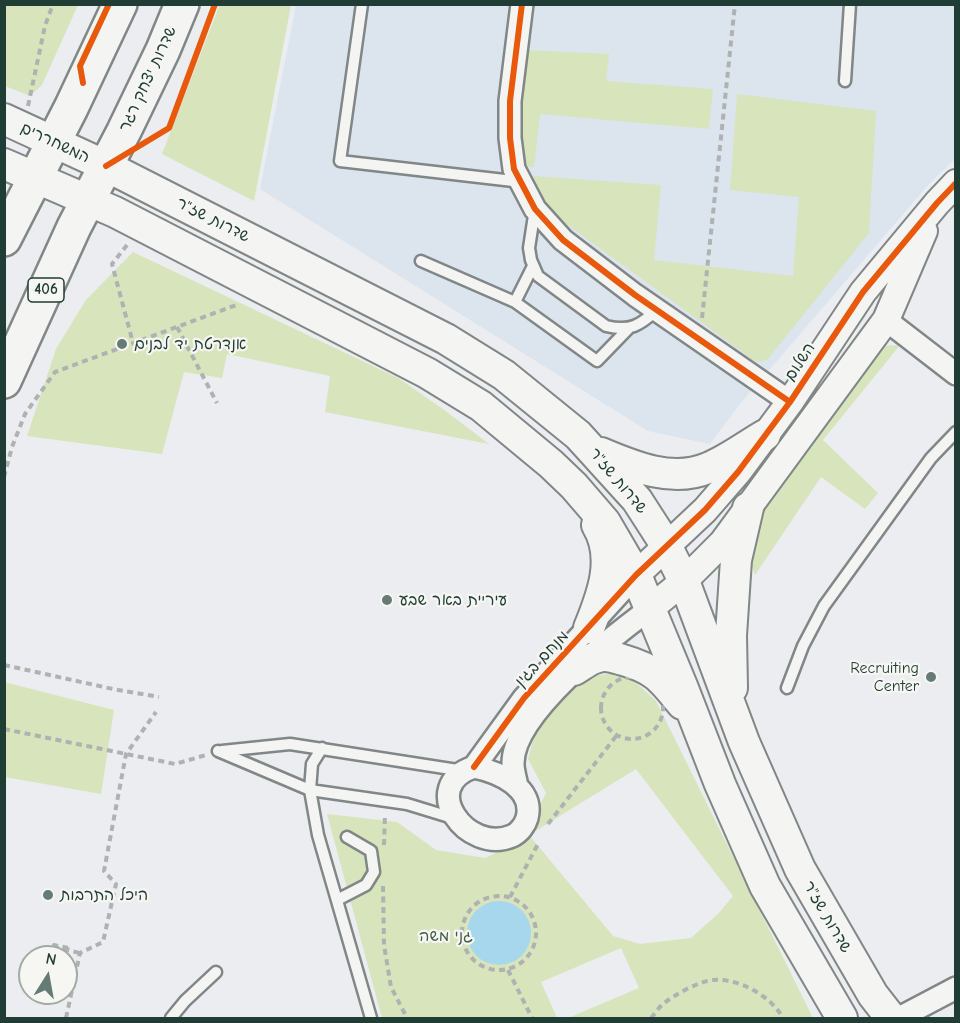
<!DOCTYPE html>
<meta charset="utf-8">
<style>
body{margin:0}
#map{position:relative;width:960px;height:1023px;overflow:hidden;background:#ebedf0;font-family:"Comic Neue",sans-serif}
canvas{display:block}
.frame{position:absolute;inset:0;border:6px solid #1f3d34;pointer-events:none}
.north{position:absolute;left:18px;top:945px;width:60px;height:60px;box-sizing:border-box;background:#f6f6f2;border:2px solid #a0aca6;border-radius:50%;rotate:11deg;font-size:16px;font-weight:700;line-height:24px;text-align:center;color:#1f3d34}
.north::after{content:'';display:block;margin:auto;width:21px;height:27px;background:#667b76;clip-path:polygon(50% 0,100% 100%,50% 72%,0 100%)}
</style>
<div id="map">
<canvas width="960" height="1023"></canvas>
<div class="frame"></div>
<div class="north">N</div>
</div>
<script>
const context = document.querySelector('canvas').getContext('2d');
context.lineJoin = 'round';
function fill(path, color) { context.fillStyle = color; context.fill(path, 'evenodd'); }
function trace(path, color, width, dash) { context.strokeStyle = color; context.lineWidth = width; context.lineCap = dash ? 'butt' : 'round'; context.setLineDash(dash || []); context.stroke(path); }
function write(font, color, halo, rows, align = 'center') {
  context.font = font + ' "Comic Neue","Playpen Sans Hebrew",sans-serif'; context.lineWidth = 4.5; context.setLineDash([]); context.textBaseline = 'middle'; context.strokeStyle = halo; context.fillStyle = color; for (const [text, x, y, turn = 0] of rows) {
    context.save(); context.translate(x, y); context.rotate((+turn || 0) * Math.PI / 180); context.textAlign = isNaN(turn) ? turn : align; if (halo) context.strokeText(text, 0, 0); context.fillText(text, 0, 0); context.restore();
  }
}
fill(new Path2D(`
 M 296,5 L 955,5 L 955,159 L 929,184 L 740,404 L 710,444 L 648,431 L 260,189 Z`), '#dce4ee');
fill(new Path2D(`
 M 220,4 L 291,5 L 254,201 L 162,154 Z
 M 4,5 L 78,5 L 42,85 L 30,96 L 5,86 Z
 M 526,50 L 609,54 L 606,81 L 713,89 L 709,129 L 540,114 L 534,167 L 522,167 L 519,118 Z
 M 737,94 L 876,111 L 869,233 L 767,360 L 756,362 L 561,220 L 545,203 L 533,176 L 661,185 L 654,260 L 793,276 L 799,197 L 730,190 Z
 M 133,252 L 398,378 L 443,409 L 489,444 L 325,412 L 330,376 L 227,354 L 222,378 L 184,372 L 162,454 L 27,436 L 56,349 L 86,300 Z
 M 900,345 L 823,440 L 878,493 L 865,509 L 821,477 L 755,575 L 746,548 L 749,531 L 881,346 Z
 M 625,673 L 656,701 L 813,1018 L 568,1018 L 639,988 L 621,948 L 541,982 L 557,1018 L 382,1018 L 327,814 L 397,822 L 436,850 L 485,858 L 523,840 L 546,793 L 528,759 L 535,733 L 564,692 L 595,675 ZM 636,769 L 733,896 L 718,914 L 691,938 L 640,944 L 613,936 L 529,835 Z
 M 4,682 L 114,710 L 101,794 L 5,777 Z`), '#d7e4bc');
fill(new Path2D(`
 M467 933a32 32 0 1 1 64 0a32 32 0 1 1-64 0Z`), '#a7d7ed');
const service = new Path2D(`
 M 362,4 L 340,161 L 522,182
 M 845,81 L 850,4
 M 535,209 L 529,248 L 531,260 L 538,276 L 606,326 C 631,332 640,325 657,310
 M 421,261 L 515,302
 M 533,266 L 515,302 L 597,361 L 629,328
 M 787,688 L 803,646 L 824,606 L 931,458 L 956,432
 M 322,748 L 312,764 L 310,790 L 318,835 L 371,1018
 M 218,751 L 310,790 L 407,804 L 456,819
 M 222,751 L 290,744 L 464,771
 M 337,900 L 366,885 L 374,872 L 371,851 L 347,837
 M 171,1018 L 185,1001 L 216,972`);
const minor = new Path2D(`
 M 522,4 L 510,101 L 510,138 L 514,169 L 535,209 L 563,240 L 635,295 L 790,402
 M 886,320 L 956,374
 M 474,767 L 524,698 L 636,575
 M 474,767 C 499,772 535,788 527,818 C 525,825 519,833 512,836 C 467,855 417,786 474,767 Z
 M 517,787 C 516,780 513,771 513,764 C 512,714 613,636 651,608
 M 899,1018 L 956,988`);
const tertiary = new Path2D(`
 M 636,575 L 705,510 L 738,472 L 790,402 L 863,292 L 937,203 L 956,183
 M 651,608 L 684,581 L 723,542 L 886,320 L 924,231`);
const secondary = new Path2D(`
 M 4,119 L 106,166 L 446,339 L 504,375 L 578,435 L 637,500 L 666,545 L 684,581 L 744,742 L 800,869 L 873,995 L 891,1018
 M 4,164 L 115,212 L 427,373 L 481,406 L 551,464 L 574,486 L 605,522 L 636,575 L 682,686 L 720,784 L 765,886 L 842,1018
 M 601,453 C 634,467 673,483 708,468 C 728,460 746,446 765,435
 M 589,628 C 602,596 617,558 597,525
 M 574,670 C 581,666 588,660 595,658 C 605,654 613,657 623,660 C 655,669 662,679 682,704
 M 732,688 L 731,635 L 736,560 L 748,508`);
const primary = new Path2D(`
 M 4,239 L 71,108 L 120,4
 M 4,381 L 74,227 L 124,131 L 163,50 L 182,4`);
trace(service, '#808786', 15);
trace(minor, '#808786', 26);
trace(tertiary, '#808786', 30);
trace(secondary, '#808786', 34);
trace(primary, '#808786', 38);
trace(new Path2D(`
 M 28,106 L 45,26 L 53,4
 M 127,245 L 112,264 L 133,343
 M 702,318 L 735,4
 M 177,327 L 217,403
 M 4,477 L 12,447 L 25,414 L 55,372 L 239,304
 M 4,665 L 113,689 L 159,697
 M601 708a31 31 0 1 1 62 0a31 31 0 1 1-62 0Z
 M 4,729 L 175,764 L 206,755
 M 548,824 L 617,735
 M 384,845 L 385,814
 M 383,886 L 384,945 L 391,987 L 407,1018
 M462 933a37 37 0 1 1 74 0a37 37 0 1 1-74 0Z
 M 510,897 L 539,842
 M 53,947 L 80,953
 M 51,957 L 54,945 L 68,948 L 68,945
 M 508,970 L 532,1018
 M 66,1018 L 80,953 L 103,942 L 116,884 L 104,871 L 126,754 L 156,712
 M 651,1018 C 655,1014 658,1008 663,1004 C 674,995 699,981 713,980 C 739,978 771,996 783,1018`), '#afb2b1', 4, [6, 4.5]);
trace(service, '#f4f4f3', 10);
trace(minor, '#f4f4f3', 21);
trace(tertiary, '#f4f4f3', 26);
trace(secondary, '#f4f4f3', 30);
trace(primary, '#f4f4f3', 33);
trace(new Path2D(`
 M 522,4 L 510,101 L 510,138 L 514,169 L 535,209 L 563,240 L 635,295 L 790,402
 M 83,83 L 80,66 L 109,4
 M 106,166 L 169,128 L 215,4
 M 474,767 L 524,698 L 636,575 L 705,510 L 738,472 L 790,402 L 863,292 L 937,203 L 956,183`), '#e8590c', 6);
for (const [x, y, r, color] of [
 [122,344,6,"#667b76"],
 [387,600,6,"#667b76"],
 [931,677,6,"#667b76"],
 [48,895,6,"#667b76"]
]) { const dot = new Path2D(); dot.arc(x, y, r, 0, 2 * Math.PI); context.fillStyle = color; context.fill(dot); trace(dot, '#f6f6f2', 2); }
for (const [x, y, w] of [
 [46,290,36]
]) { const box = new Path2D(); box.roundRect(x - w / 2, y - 12, w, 24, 4.5); context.fillStyle = '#f6f6f2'; context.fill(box); trace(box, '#1f3d34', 1.5); }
write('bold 15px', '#1f3d34', null, [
 ["406",46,290]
]);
write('16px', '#1f3d34', '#f6f6f2', [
 ["שדרות יצחק רגר",148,79,-65],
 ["המשחררים",55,143,25],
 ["שדרות שז\"ר",213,220,27],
 ["השלום",800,362,-57],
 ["שדרות שז\"ר",618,481,50],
 ["מנחם בגין",542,659,-47],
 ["שדרות שז\"ר",827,917,60]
]);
write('16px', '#1f3d34', '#f6f6f2', [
 ["אנדרטת יד לבנים",134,344],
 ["עיריית באר שבע",399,600],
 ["Recruiting",919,668,"right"],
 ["Center",919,686,"right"],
 ["היכל התרבות",60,895]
], 'left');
write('16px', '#415d47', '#f6f6f2', [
 ["גני משה",446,936]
]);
</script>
